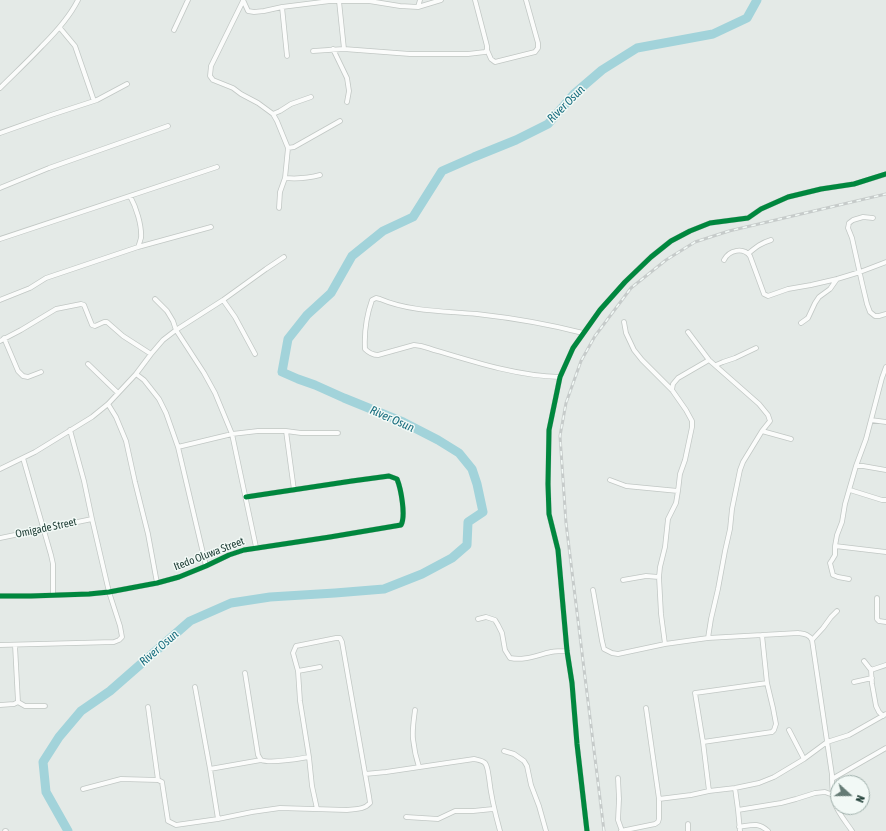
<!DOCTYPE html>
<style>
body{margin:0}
#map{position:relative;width:886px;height:831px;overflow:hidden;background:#e4eae7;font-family:"Asap Condensed",sans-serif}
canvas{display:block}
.north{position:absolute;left:830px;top:775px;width:40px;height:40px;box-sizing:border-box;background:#f2f9f6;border:1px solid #9eafaa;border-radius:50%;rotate:111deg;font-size:11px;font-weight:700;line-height:16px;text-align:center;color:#203f37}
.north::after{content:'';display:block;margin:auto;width:14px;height:18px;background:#657b75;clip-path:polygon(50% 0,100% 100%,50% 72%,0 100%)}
</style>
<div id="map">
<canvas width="886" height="831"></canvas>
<div class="north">N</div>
</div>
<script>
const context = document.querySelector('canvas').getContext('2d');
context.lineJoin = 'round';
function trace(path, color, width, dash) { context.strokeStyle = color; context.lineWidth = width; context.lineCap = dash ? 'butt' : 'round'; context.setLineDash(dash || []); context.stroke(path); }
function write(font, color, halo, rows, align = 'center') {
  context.font = font + ' "Asap Condensed",sans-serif'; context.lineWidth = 3; context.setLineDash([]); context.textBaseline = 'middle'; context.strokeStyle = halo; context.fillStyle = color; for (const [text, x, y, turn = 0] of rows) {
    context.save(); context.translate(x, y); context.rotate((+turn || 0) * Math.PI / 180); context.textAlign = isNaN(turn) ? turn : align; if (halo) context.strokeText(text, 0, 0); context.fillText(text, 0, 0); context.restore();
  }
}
trace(new Path2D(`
 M 68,831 L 46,792 L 43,762 L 59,737 L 81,711 L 110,691 L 190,621 L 231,603 L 270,597 L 335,593 L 384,589 L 422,574 L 452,558 L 467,545 L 468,522 L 483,512 L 477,484 L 472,469 L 459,453 L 438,440 L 403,422 L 344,398 L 315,385 L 298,379 L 282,372 L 288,339 L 307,315 L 331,293 L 352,256 L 383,231 L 413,217 L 442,171 L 474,157 L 516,140 L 548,124 L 574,94 L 602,70 L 637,48 L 713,34 L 747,18 L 757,0`), '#a2d3da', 9);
const minor = new Path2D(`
 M 243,0 L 248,11 L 254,12 L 264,11 L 282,7 L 330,1 L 369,1 L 400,6 L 418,7 L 441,0
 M 243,1 L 211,66 L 210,76 L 213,80 L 233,88 L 241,94 L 258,103 L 273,114 L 277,121 L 288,148 L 285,178 L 280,192 L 279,208
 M 339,1 L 344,49
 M 282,7 L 287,56
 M 418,7 L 420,0
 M 60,28 L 75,46 L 94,101
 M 174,30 L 188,0
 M 333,49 L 347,78 L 349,91 L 347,102
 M 487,50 L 491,59 L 495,62 L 535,52 L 538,48 L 538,43 L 526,0
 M 313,51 L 344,49 L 410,54 L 468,54 L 485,52 L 487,50 L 487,46 L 475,0
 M 0,88 C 14,74 28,61 42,46 C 56,32 69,18 78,0
 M 273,114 L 280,111 L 291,104 L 311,97
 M 0,133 L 51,115 L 97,100 L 127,84
 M 288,148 L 294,147 L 340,121
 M 285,178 C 297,179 309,178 320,175
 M 0,188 L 49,168 L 168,126
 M 130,196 C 136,207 142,225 141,238 C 140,241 139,245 138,247
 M 873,218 L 863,217 L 853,220 L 849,223 L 848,228 L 852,238 L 862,283 L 867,304 L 870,312 L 875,316 L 879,316 L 886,314
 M 0,239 L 217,167
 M 749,253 C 756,247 761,243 771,240
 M 724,260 C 729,250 743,247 750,256 L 764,294 L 768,296 L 788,289 L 811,285 L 837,279 L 860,272 L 886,262
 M 155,299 L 167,311 L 173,321 L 176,330 L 204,373 L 215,393 L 232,434 L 256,547
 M 0,300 L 30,288 L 46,278 L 138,247 L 211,227
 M 223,300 L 235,317 L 255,354
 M 624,322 L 626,333 L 634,350 L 642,360 L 672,390 L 686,410 L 692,421 L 692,427 L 685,460 L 680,474 L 678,491 L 676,503 L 668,519 L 665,547 L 660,567 L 659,577 L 661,614 L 665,644
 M 801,323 L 808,318 L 815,303 L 819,297 L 830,289 L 837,279
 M 688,332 L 709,360 L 759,404 L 768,415 L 770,421 L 762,431 L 743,462 L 740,470 L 732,509 L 730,529 L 725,551 L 718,589 L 711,619 L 708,638
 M 4,338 L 18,371 L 23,376 L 28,377 L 41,372
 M 0,341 L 21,330 L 56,309 L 81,304 L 84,305 L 92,325 L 95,326 L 104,322 L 107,322 L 123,336 L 151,354
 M 88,364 L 118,393
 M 716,365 L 723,362 L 735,358 L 756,348
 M 136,374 L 144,380 L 159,399 L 166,413 L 178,447 L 206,566
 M 560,377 C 514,376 465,359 421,346 L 414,345 L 378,355 C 372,355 369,353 365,349 C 364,331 366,317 372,300 L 376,298 L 380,299 C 411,312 445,311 477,314 C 513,318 548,324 583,333
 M 672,390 L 673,384 L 678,378 L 709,360
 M 108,404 L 116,417 L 126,441 L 135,482 L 148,534 L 157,583
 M 871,420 L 886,422
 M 286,431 L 294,490
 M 762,431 L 791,439
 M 178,447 L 232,434 L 258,431 L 286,431 L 301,433 L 338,433
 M 23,458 L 51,555 L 53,564 L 53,595
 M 856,466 L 863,466 L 886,470
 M 0,469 L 35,452 L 92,417 L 108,404 L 136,374 L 151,354 L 163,340 L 176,330 L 223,300 L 266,269 L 284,257
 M 610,480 L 626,486 L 678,491
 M 850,490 L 882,500 L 886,500
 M 0,538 L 92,519
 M 835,546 L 886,552
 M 849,579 L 838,577 L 833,575 L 830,563 L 832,560 L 835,555 L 835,546 L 837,535 L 842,522 L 845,504 L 856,466 L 866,439 L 882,378 L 886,367
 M 623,580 L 646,576 L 659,577
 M 593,590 L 602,641 L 604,649 L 612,653 L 618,654 L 665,644 L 708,638 L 798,633 C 804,634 809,634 812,640 L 832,775 C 832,783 832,793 834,801 C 837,812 846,822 852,831
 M 0,596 L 31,596 L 89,594 L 109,592 L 157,583 L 179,577 L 206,566 L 229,555 L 244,550 L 330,537 L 401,525 C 406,516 401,489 397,479 L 389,476 L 352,481 L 246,497
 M 877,598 L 877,619 L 879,621 L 886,622
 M 478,619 L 486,617 L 495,620 L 498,625 L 502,633 L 505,650 L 510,658 C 525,661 537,655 551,652 C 557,651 562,651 567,651
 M 812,640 L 823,628 L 831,617 L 837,611
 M 0,645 L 114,642 L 119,640 L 122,637 L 120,626 L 109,592 L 92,519 L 84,481 L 70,430
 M 15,645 L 18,702
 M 864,661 L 871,670 L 872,684 L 876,706 L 879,712 L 883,716
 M 871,670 L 886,665
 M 245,673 L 258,755 L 261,760 C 271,764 297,759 309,757
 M 854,682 L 872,678
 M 195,687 L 210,769
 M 18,702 L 25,706 L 45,706
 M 0,705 L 14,704 L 18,702
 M 148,707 L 158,780
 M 415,710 C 414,719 412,729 413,739 C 414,748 416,758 419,767
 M 789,730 L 804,759
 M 703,742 L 695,693 L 767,683
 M 504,751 L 514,754 L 524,761 L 527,766 L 531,785 L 539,806 L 546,831
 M 365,774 L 386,772 L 474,759 C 478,760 482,760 485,763 C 488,767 488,773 489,778 C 491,797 495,813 500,831
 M 618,778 L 619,799 L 618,820 L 622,831
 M 832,779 L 886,748
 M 735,788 L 738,810 L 740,831
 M 83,789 L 121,779 L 158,780 L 162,782 L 168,821 L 176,825 L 218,819 L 252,812 L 280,808 L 347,810 C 355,809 364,810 370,803 L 369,796 L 342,642 L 340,638 L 336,638 L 296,646 L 293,653 L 298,671
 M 709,791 L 703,742 L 772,732 L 774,730 L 776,724 L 773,708 L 767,683 L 762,635
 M 659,799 L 691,795 L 709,791 L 735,788 L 759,783 L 774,777 L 804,759 L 827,742 L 849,735 L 886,714
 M 317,809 L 312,786 L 309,757 L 300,701 L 298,671 L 320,667
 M 738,810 L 781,803 L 796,799 L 815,793 L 825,792 L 833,795
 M 406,817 L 438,819 L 455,811 L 473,811 L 493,809
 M 218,819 L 210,769 L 261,760
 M 688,824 L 688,831
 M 739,827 C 752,825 758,822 768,831
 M 5,831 L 6,831
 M 587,831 L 577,744 L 572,683 L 567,651 L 558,550 L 549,514 L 548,484 L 549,430 L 560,377 L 573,348 L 600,310 L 625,282 L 651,257 L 671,241 L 690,231 L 710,223 L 748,218 L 761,209 L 788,197 L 821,189 L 854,184 L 886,174
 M 621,831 L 655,824 L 658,822 L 659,819 L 659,799 L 646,708`);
trace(minor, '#c1c7c4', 5.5);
trace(minor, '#fbfcfb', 4);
const rail = new Path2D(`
 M 604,831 L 566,523 L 560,436 L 566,403 L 581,361 L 595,336 L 631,288 L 666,260 L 695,242 L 729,231 L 886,194`);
trace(rail, '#c6cbca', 3);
trace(rail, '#f2f9f6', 1.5, [4.5]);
trace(new Path2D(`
 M 0,596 L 31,596 L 89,594 L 109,592 L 157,583 L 179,577 L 206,566 L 229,555 L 244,550 L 330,537 L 401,525 C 406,516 401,489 397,479 L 389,476 L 352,481 L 246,497
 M 587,831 L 577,744 L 572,683 L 567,651 L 558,550 L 549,514 L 548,484 L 549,430 L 560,377 L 573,348 L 600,310 L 625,282 L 651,257 L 671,241 L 690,231 L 710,223 L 748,218 L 761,209 L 788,197 L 821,189 L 854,184 L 886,174`), '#00873e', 5);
write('11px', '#203f37', '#f2f9f6', [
 ["Omigade Street",46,528,-12],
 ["Itedo Oluwa Street",209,554,-21]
]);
write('italic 12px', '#176d7e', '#f2f9f6', [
 ["River Osun",566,104,-45],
 ["River Osun",392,419,24],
 ["River Osun",159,648,-41]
]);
</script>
